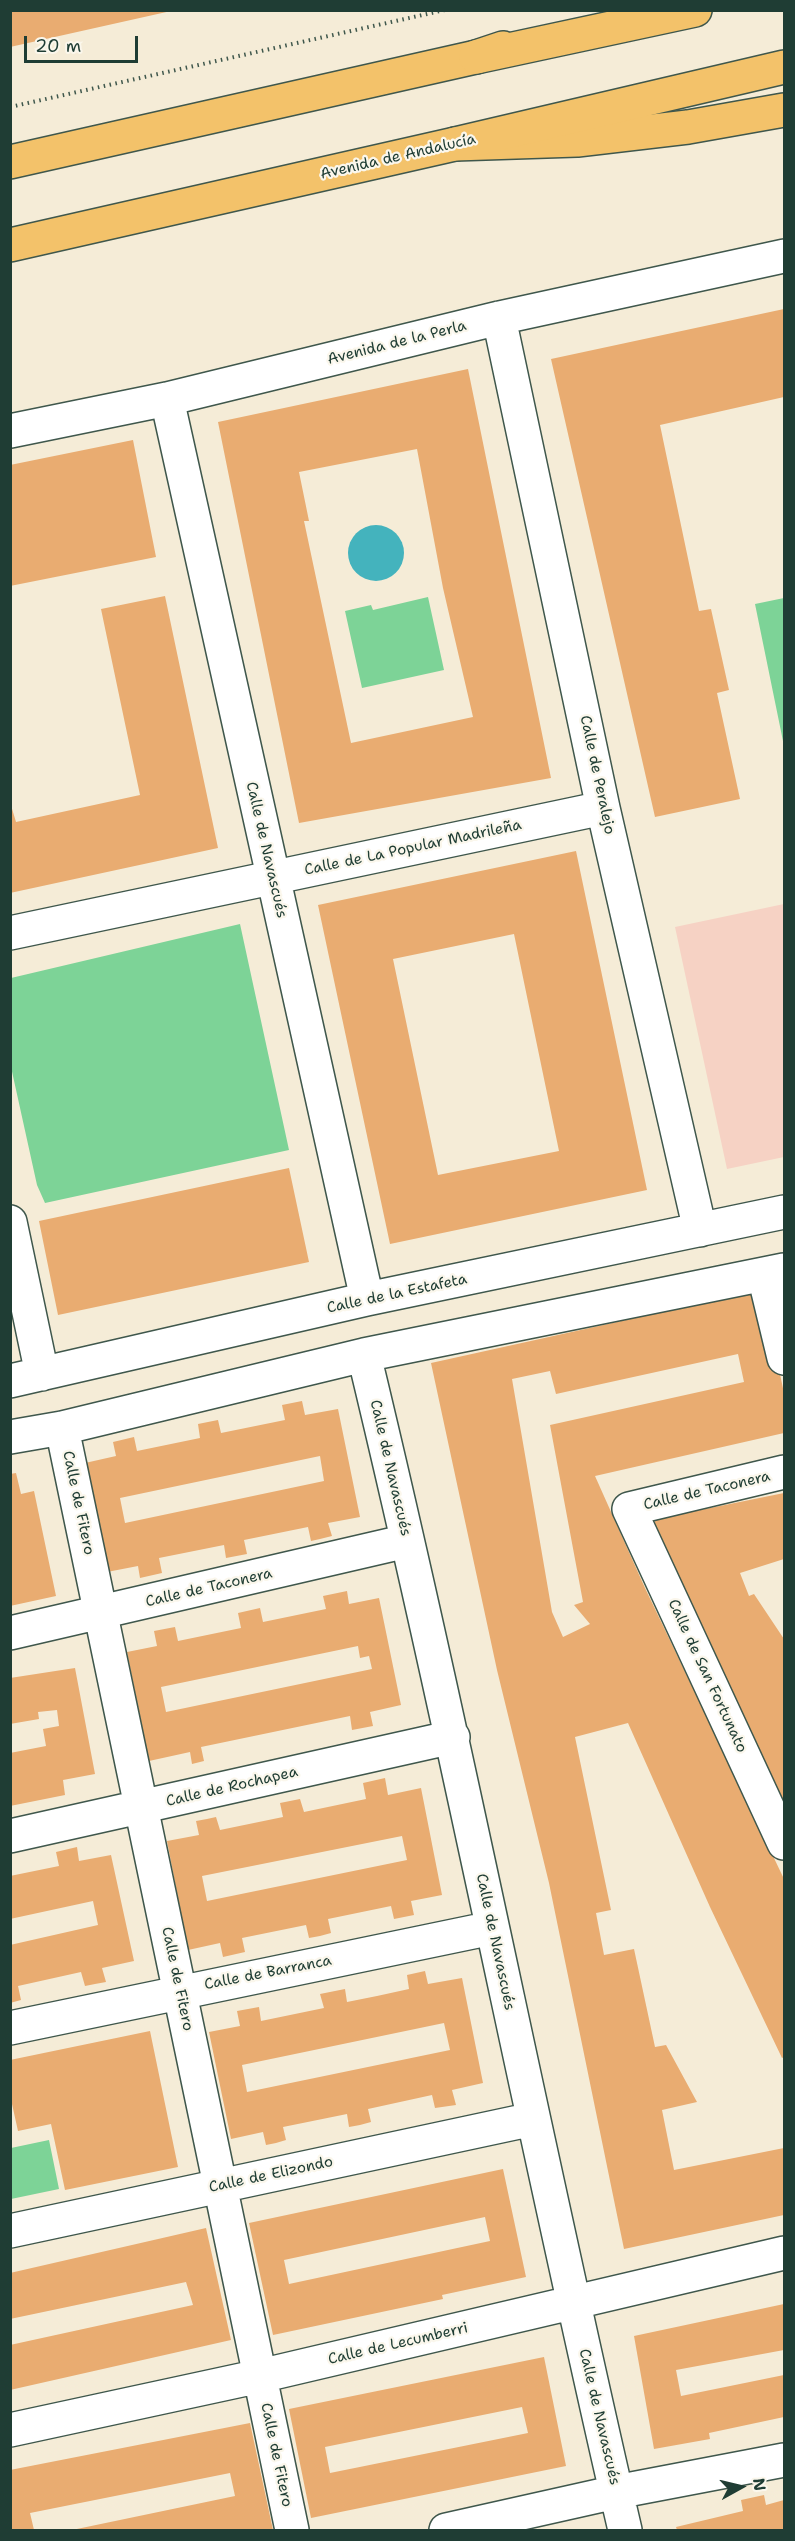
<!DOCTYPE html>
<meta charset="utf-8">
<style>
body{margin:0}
#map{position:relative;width:795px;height:2541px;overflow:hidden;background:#f5ecd7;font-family:"Shantell Sans",sans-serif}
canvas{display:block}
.frame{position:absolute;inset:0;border:12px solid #1f3d34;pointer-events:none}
.north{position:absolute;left:711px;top:2457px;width:60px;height:60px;-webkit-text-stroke:4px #fbf7ec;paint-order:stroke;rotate:82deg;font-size:16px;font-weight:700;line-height:24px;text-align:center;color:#1f3d34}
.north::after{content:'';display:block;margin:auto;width:21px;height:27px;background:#1f3d34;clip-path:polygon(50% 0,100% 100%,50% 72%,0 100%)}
.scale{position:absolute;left:24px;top:36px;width:114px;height:27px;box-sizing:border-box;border:3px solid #1f3d34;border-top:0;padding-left:8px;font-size:18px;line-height:21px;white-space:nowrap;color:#1f3d34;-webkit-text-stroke:4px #fbf7ec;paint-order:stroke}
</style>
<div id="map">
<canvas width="795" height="2541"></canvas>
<div class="frame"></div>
<div class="north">N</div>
<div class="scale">20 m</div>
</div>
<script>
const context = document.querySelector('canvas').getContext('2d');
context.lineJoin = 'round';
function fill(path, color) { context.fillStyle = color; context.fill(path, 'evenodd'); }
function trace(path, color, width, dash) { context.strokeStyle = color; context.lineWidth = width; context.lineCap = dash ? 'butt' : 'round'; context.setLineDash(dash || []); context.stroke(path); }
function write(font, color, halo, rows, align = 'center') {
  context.font = font + ' "Shantell Sans",sans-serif'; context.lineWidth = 4.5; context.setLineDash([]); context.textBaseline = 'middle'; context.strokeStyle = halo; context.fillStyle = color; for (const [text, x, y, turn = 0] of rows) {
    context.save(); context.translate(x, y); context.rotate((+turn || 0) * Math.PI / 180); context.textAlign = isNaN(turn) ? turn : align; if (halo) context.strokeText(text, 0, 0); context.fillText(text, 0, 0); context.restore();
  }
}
fill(new Path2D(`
 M 784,904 L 784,1157 L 727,1169 L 675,927 Z`), '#f6d2c4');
fill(new Path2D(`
 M 428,597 L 444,670 L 362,688 L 345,611 L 371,605 L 373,610 Z
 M 784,598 L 784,746 L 755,604 Z
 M 240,924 L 289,1150 L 45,1203 L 37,1185 L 11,1067 L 11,978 Z
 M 49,2140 L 59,2189 L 11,2199 L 11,2148 Z`), '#7dd397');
fill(new Path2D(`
 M348 553a28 28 0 1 1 56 0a28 28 0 1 1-56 0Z`), '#44b3bd');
fill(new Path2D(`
 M 10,10 L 171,10 L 171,11 L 10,47 Z
 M 784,309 L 784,397 L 660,425 L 699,611 L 711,609 L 729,690 L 717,693 L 740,799 L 655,817 L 551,359 Z
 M 468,369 L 551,778 L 299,823 L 218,422 ZM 417,449 L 443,588 L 473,717 L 351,743 L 304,521 L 309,521 L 299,472 Z
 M 133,440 L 156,557 L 10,586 L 10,465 Z
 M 165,596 L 218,848 L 10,893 L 10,802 L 16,822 L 140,795 L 101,609 Z
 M 576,851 L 647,1190 L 390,1244 L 318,905 ZM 514,934 L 559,1151 L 438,1175 L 393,959 Z
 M 289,1168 L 309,1262 L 58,1315 L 39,1221 Z
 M 762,1290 L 784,1393 L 784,1433 L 595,1476 L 645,1588 L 784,1879 L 784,2057 L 782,2058 L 710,1907 L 628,1723 L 575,1737 L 611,1910 L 596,1913 L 604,1955 L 634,1949 L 655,2047 L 666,2045 L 697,2102 L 662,2110 L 674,2170 L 784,2148 L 784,2215 L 624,2249 L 549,1883 L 497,1670 L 431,1363 ZM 738,1354 L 744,1382 L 550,1425 L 583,1602 L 574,1605 L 590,1624 L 563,1637 L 552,1612 L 512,1379 L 550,1371 L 556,1394 Z
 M 302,1401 L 305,1415 L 338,1409 L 360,1517 L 328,1523 L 332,1536 L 320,1539 L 311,1541 L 308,1527 L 244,1540 L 247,1554 L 226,1558 L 224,1545 L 159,1558 L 162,1573 L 140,1578 L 138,1566 L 107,1572 L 85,1463 L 116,1456 L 113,1442 L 134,1437 L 137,1451 L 200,1438 L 198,1424 L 218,1420 L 221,1433 L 285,1420 L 282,1405 ZM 320,1456 L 324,1481 L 125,1523 L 120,1498 Z
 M 16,1473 L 21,1494 L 34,1491 L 56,1596 L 10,1606 L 10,1474 Z
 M 784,1493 L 784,1559 L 740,1573 L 749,1596 L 754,1594 L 784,1639 L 784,1826 L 649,1535 L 656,1519 Z
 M 347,1591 L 349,1604 L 379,1598 L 401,1705 L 370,1712 L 373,1726 L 352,1730 L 350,1716 L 201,1747 L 204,1761 L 192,1764 L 190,1752 L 149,1761 L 127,1652 L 157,1646 L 154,1631 L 175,1627 L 178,1641 L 241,1628 L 238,1613 L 260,1608 L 263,1622 L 326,1609 L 323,1596 ZM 358,1646 L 360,1658 L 369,1656 L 372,1669 L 166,1712 L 161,1687 Z
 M 75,1668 L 95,1774 L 63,1780 L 65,1795 L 10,1806 L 10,1753 L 46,1746 L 43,1729 L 59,1726 L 57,1710 L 38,1712 L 39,1719 L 10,1724 L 10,1678 Z
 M 385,1778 L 388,1795 L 421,1788 L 442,1895 L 411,1901 L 414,1915 L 394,1919 L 391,1906 L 328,1919 L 331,1933 L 320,1936 L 309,1938 L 306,1925 L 242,1938 L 245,1952 L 223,1957 L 220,1943 L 188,1950 L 167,1841 L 199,1835 L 196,1821 L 207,1819 L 216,1817 L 220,1830 L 283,1817 L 280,1803 L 300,1799 L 304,1812 L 366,1799 L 363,1783 ZM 402,1836 L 407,1860 L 207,1901 L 202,1876 Z
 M 77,1847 L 79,1861 L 111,1855 L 134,1961 L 102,1968 L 106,1982 L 95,1984 L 85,1986 L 81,1972 L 18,1986 L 21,2000 L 10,2003 L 10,1945 L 98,1925 L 93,1901 L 10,1919 L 10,1876 L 59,1866 L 56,1852 Z
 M 425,1971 L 428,1984 L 462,1978 L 483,2083 L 452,2090 L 456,2105 L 435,2108 L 432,2095 L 368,2109 L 371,2122 L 360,2125 L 349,2127 L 347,2114 L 283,2127 L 286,2140 L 276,2143 L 266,2145 L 263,2132 L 231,2139 L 209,2032 L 240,2026 L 237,2011 L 259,2007 L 261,2021 L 324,2008 L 320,1994 L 345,1989 L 347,2002 L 377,1996 L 409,1989 L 407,1975 ZM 444,2023 L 450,2050 L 247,2092 L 242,2065 Z
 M 150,2031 L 178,2167 L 65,2190 L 51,2124 L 18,2131 L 10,2095 L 10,2060 Z
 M 503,2169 L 526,2277 L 442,2295 L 443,2299 L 273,2335 L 249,2223 ZM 485,2217 L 490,2241 L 289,2284 L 284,2260 Z
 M 206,2228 L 231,2340 L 10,2390 L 10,2345 L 193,2305 L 186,2282 L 10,2319 L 10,2273 Z
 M 784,2304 L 784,2350 L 676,2370 L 681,2396 L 784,2375 L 784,2417 L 709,2433 L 710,2439 L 654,2449 L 634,2336 Z
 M 544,2357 L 566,2466 L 311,2518 L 289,2409 ZM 522,2407 L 528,2433 L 330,2473 L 325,2447 Z
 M 250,2423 L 273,2530 L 72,2530 L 235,2496 L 230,2473 L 30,2513 L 34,2530 L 10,2530 L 10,2470 Z
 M 764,2495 L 766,2505 L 784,2500 L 784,2530 L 677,2530 L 676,2527 L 743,2511 L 741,2500 Z`), '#e9ac71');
const minor = new Path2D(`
 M 499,318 L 603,808 L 700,1230
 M 167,399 L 367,1299
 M 10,431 L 167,399 L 499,318 L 784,256
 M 10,933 L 603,808
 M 10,1222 L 42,1374
 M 764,1275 L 784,1358
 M 364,1355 C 458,1745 534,2139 625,2530
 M 10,1381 L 367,1299 L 784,1212
 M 62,1428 L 292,2530
 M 10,1437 L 62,1428 L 364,1355 L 784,1270
 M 784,1472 L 629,1509 L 784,1843
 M 10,1633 L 407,1541
 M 10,1836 L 453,1737
 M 10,2028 L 492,1928
 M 10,2231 L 533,2119
 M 10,2430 L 260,2376 L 784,2253
 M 446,2530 L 616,2492 L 784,2460`);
const major = new Path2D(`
 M 10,162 L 476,57 L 503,48
 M 10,245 L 455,144 L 577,140 L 688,127 L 784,110`);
const highway = new Path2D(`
 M 476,57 L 695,10
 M 455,144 L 784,67`);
trace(minor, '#3f574c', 36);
trace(major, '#3f574c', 36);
trace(highway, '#3f574c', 36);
trace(new Path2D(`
 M 10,107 L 445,10`), '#3f574c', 4, [1.5, 4.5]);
trace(minor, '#fff', 33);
trace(major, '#f3c26a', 33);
trace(highway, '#f3c26a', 33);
write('15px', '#1f3d34', '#fbf7ec', [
 ["Avenida de Andalucía",398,157,-13],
 ["Avenida de la Perla",397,343,-14],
 ["Calle de Peralejo",597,775,78],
 ["Calle de La Popular Madrileña",413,848,-12],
 ["Calle de Navascués",266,850,77],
 ["Calle de la Estafeta",397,1294,-12],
 ["Calle de Navascués",390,1468,77],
 ["Calle de Taconera",707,1491,-13],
 ["Calle de Fitero",78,1503,78],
 ["Calle de Taconera",209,1588,-13],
 ["Calle de San Fortunato",707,1676,65],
 ["Calle de Rochapea",232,1787,-13],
 ["Calle de Navascués",495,1942,78],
 ["Calle de Barranca",268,1973,-11],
 ["Calle de Fitero",177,1979,78],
 ["Calle de Elizondo",271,2175,-12],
 ["Calle de Lecumberri",398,2344,-13],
 ["Calle de Navascués",599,2417,77],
 ["Calle de Fitero",276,2455,78]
]);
</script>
